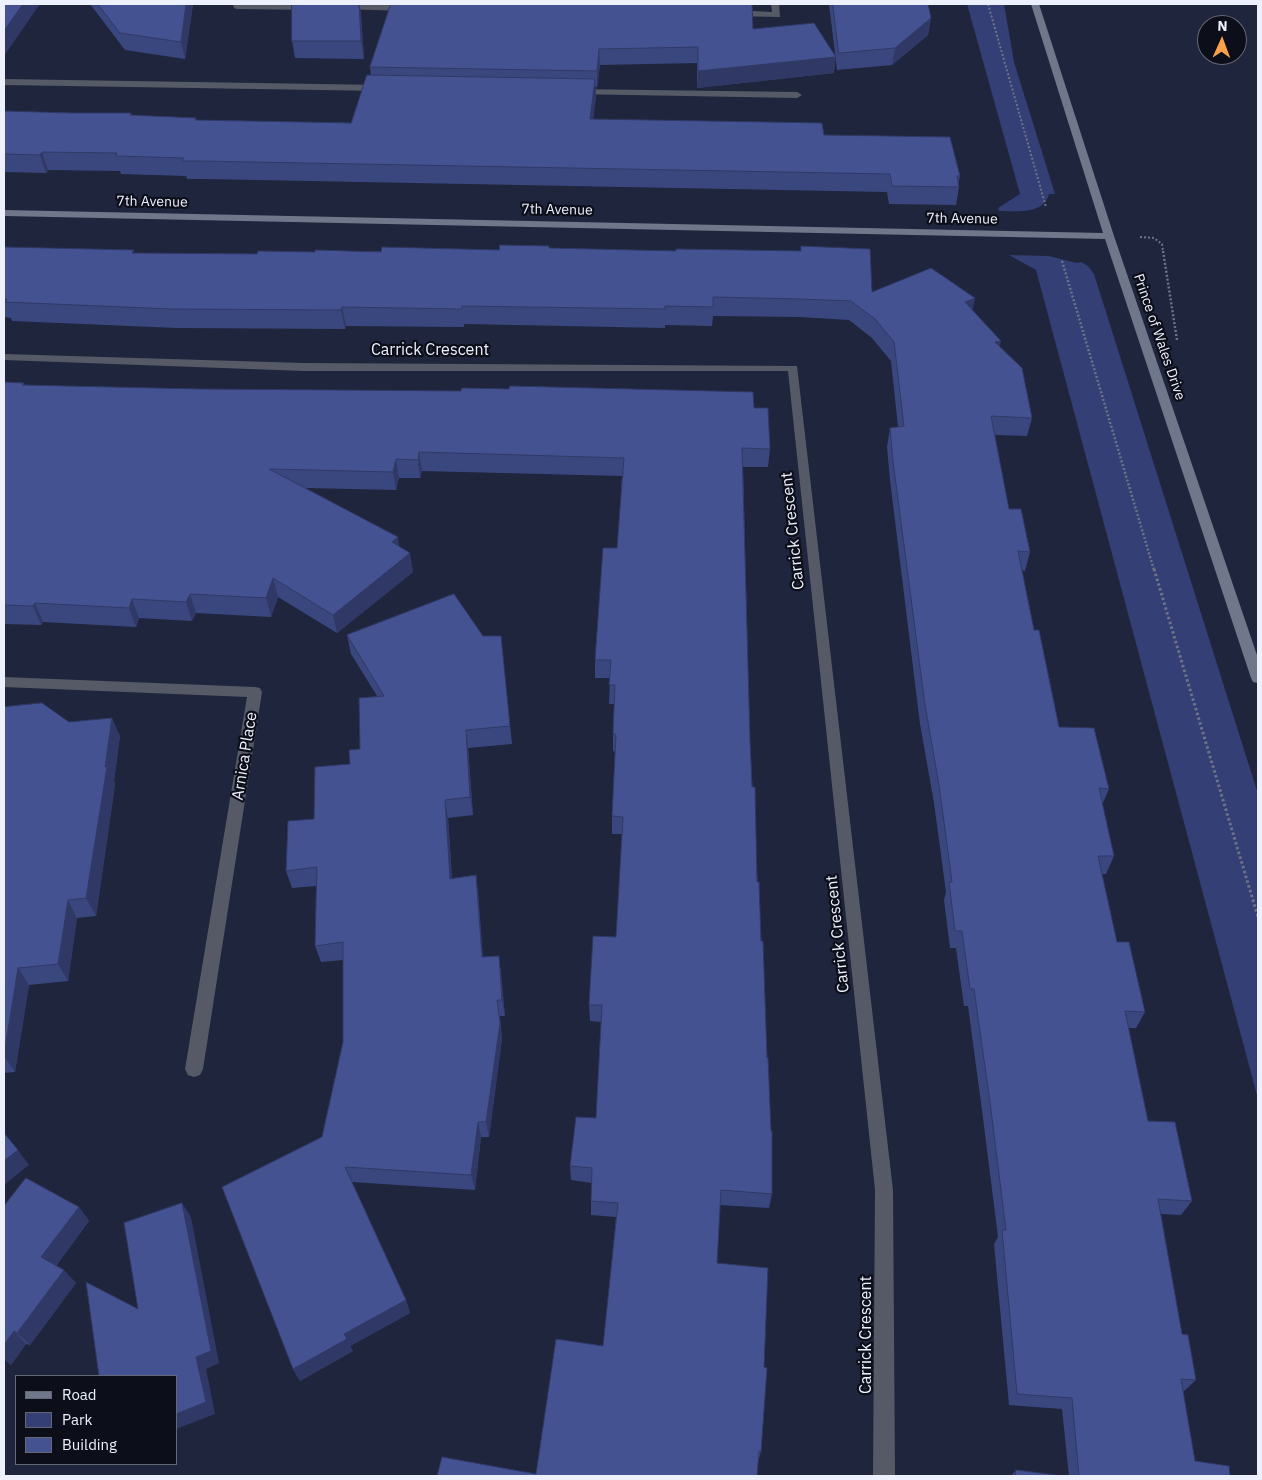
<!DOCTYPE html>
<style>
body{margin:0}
#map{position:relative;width:1262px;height:1480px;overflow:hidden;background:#1f253c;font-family:"IBM Plex Sans",sans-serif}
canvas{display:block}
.frame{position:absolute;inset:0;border:5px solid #edf1fe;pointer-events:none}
.legend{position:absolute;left:15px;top:1375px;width:162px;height:90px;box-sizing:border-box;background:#0c0f19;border:1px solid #666975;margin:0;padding:6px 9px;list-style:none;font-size:15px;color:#edf1fe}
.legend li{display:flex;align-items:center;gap:10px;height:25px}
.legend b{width:25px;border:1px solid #666975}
.north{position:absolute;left:1197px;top:15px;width:50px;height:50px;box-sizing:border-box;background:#0c0f19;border:1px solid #666975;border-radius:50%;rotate:2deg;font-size:14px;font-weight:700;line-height:20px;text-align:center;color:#edf1fe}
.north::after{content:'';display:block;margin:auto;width:18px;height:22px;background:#f8a14a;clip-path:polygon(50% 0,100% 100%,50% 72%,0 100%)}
</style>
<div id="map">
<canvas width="1262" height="1480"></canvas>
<div class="frame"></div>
<ul class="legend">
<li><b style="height:6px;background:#71778a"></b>Road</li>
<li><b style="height:14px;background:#333f75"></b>Park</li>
<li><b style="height:14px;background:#445292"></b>Building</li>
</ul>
<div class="north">N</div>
</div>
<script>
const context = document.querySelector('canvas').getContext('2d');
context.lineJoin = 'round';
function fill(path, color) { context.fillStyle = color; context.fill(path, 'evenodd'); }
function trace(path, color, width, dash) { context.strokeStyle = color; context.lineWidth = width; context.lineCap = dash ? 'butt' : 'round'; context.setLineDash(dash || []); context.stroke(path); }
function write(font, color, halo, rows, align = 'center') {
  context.font = font + ' "IBM Plex Sans",sans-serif'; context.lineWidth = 4.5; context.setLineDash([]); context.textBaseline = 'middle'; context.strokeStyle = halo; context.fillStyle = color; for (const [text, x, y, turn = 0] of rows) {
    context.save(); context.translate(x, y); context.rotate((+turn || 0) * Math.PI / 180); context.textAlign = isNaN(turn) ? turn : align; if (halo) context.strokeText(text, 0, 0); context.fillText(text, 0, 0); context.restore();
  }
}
fill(new Path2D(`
 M 967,4 L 1004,4 L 1014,62 L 1055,194 L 1049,194 C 1044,215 1015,211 999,211 L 998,208 L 1020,194 Z
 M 1009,255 L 1049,256 L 1077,263 L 1081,262 L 1088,266 L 1094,274 L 1258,794 L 1258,1099 L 1036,270 Z`), '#333f75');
trace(new Path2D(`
 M 988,4 L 1046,207
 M 1140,237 L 1154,238 L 1162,244 L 1163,252`), '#6e7386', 2, [2, 2]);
trace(new Path2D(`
 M 1163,251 L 1177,340
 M 1062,261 L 1154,570`), '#6e7386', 2.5, [2, 2]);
trace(new Path2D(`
 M 1154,569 L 1258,917`), '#6e7386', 3, [2.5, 2.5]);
fill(new Path2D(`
 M 4,79 L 382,85 L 387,88 L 382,91 L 4,85 Z
 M 575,89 L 797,92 L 802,95 L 797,98 L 572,94 L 572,90 Z`), '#565a66');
fill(new Path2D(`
 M 233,4 L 312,4 L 316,7 L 312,10 L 237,9 L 234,8 Z
 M 340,4 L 410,5 L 414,8 L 410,11 L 337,9 L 337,5 Z
 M 771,4 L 779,4 L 780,17 L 733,16 L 729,13 L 733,10 L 772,12 Z
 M 4,354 L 304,363 L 797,366 L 893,1190 L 895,1476 L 873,1476 L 875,1190 L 788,371 L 304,371 L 4,360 Z
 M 4,677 L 255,687 L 260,688 L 262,692 L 203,1069 L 200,1075 L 194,1077 L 188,1075 L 185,1069 L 247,697 L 4,687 Z`), '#565a66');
fill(new Path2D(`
 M 1031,4 L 1039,4 L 1114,236 L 1258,658 L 1258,683 L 1253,682 L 1251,678 L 1105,239 L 4,216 L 4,210 L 1103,233 Z`), '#71778a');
fill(new Path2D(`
 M 90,4 L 193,4 L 185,59 L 125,50 Z
 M 292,4 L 360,4 L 364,59 L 295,58 L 292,41 Z
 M 829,4 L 928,4 L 931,18 L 928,35 L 892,65 L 837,70 Z
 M 753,29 L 834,73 L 697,88 L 697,63 L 600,65 L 597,87 L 595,87 L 596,97 L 593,119 L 824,135 L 960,176 L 958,184 L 959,187 L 956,205 L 889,204 L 887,192 L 204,179 L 187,179 L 186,176 L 121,174 L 120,171 L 48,170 L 46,173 L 4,172 L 4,111 L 72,113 L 131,113 L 132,115 L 197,120 L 351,123 L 371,76 L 370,67 Z
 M 801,246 L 872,292 L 975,298 L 972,311 L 1000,347 L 1032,418 L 1027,436 L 995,435 L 1009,509 L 1030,552 L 1025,571 L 1022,570 L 1034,630 L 1059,727 L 1109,789 L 1102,805 L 1114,856 L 1106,874 L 1102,874 L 1117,942 L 1145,1012 L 1136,1028 L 1128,1028 L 1148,1121 L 1192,1201 L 1181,1215 L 1161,1214 L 1182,1334 L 1196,1380 L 1183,1392 L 1195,1461 L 1230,1476 L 1069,1476 L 1062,1409 L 1009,1405 L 994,1244 L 998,1237 L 983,1118 L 968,1006 L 964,1006 L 956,948 L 950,948 L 944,900 L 946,892 L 934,803 L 920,724 L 890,480 L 887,447 L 890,428 L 898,427 L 891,361 L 872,338 L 849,320 L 800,317 L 713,316 L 712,326 L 665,325 L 665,328 L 464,324 L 464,327 L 346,326 L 345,329 L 177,328 L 12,321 L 11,318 L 4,317 L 4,247 L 134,253 L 257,254 L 315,252 L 499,250 L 550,248 L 676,251 L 801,251 Z
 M 4,382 L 24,383 L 25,385 L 754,408 L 770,449 L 768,467 L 743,467 L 750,741 L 767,1058 L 772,1194 L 769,1208 L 720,1205 L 717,1263 L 761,1452 L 758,1462 L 536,1474 L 603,1346 L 616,1217 L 591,1215 L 591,1201 L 592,1183 L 571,1180 L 570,1166 L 596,1118 L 601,1022 L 590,1021 L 589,1005 L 616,937 L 622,834 L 612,834 L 612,816 L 615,752 L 613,751 L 613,733 L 614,704 L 609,704 L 610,678 L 595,678 L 595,660 L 617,548 L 622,476 L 422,471 L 420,478 L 399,478 L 396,490 L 306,488 L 400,547 L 413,572 L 337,633 L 278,597 L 271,617 L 196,613 L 192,621 L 139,618 L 136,627 L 43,622 L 41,625 L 4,624 Z
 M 347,635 L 501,636 L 512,744 L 468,748 L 473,815 L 448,818 L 452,878 L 476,875 L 478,892 L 483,957 L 499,956 L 505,1016 L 500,1016 L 502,1039 L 489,1137 L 481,1137 L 475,1190 L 352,1182 L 406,1300 L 410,1313 L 350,1346 L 353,1351 L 300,1381 L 293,1369 L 322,1137 L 343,1042 L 343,960 L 321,962 L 315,946 L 316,886 L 292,888 L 286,871 L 314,819 L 360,749 L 377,696 L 351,654 Z
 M 4,707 L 69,722 L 120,736 L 114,781 L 115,785 L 96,916 L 77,918 L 68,981 L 29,985 L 15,1072 L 4,1073 Z
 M 4,1206 L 79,1207 L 89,1221 L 56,1266 L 76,1283 L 30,1345 L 26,1344 L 11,1365 L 4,1359 Z
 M 1016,1470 L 1064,1476 L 1011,1476 Z`), '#3a477e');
fill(new Path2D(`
 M 23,4 L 40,4 L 4,56 L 4,31 Z
 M 186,4 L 193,4 L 185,59 L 181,42 Z
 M 359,4 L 361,12 L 364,59 L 361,41 Z
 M 931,18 L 928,35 L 892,65 L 895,48 Z
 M 599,49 L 600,65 L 597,87 L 597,71 Z
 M 836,57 L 834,73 L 697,88 L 698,71 Z
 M 595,79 L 596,97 L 591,137 L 590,119 Z
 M 42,152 L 48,170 L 46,173 L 40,155 Z
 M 975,298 L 971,317 L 965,302 Z
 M 342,307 L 346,326 L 345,329 L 341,310 Z
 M 1001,341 L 997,360 L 995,342 Z
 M 419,452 L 422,471 L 420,478 L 418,460 Z
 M 396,459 L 399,478 L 396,490 L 393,472 Z
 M 398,537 L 401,556 L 392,542 Z
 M 410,553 L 413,572 L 337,633 L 333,615 Z
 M 273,578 L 278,597 L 271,617 L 266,598 Z
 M 190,594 L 196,613 L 192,621 L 186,602 Z
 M 132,599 L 139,618 L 136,627 L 129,608 Z
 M 35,603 L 43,622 L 41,625 L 33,606 Z
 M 112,718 L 120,736 L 114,781 L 115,785 L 96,916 L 86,898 Z
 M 466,730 L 468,748 L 473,815 L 470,797 Z
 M 445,800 L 448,818 L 453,896 L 450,879 Z
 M 476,875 L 478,892 L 484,974 L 482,957 Z
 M 68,900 L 77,918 L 68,981 L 58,964 Z
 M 499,956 L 501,972 L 505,1016 L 502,1000 Z
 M 18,968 L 29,985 L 15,1072 L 4,1056 Z
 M 497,1000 L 502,1039 L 489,1137 L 486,1122 Z
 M 478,1122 L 481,1137 L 475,1190 L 471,1175 Z
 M 18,1150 L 29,1165 L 4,1185 L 4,1161 Z
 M 182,1203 L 191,1217 L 219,1363 L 206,1369 L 215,1414 L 176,1429 L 176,1414 L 196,1357 Z
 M 79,1207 L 89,1221 L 52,1271 L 41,1257 Z
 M 64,1270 L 76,1283 L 30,1345 L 17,1333 Z
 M 406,1300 L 410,1313 L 350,1346 L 353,1351 L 300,1381 L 293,1369 L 344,1334 Z
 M 14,1331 L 26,1344 L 11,1365 L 4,1358 L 4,1345 Z`), '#303966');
const building = new Path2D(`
 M 4,4 L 23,4 L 4,31 Z
 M 98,4 L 186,4 L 181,42 L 120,33 Z
 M 292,4 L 359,4 L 361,41 L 292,41 Z
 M 391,4 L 752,4 L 753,29 L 814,23 L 836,57 L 698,71 L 698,47 L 599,49 L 597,71 L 370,67 Z
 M 833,4 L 928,4 L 931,18 L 895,48 L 839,53 Z
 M 367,75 L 595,79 L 590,119 L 822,123 L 824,135 L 950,137 L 960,176 L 957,176 L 959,187 L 892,186 L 890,174 L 200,161 L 182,161 L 184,158 L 116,156 L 117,153 L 42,152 L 40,155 L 4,154 L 4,111 L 72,113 L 131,113 L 130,115 L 196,118 L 195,120 L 351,123 Z
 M 500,245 L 549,246 L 549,248 L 676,251 L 676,249 L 801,251 L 801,246 L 870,249 L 872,292 L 931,268 L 975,298 L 965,302 L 1001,341 L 995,342 L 1022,368 L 1032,418 L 991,416 L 1009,509 L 1021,509 L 1030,552 L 1018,551 L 1034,630 L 1039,630 L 1059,727 L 1094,728 L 1109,789 L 1099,788 L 1114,856 L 1098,856 L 1117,942 L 1129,942 L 1145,1012 L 1125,1011 L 1148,1121 L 1175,1122 L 1192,1201 L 1158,1199 L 1182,1334 L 1188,1335 L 1196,1380 L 1181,1379 L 1195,1461 L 1229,1466 L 1230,1476 L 1079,1476 L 1072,1398 L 1017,1394 L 1002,1230 L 1006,1230 L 990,1102 L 974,989 L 970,989 L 962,931 L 955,931 L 949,882 L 952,882 L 939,785 L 925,705 L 893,461 L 890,428 L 904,426 L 894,342 L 875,319 L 851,301 L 801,299 L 713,297 L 713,307 L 665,306 L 665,309 L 462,306 L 462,309 L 342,307 L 341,310 L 172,309 L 5,302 L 7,299 L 4,299 L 4,247 L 134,250 L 132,253 L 257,254 L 258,251 L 315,252 L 315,250 L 381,252 L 382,247 L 499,250 Z
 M 4,382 L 24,383 L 22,385 L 199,389 L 461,391 L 462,388 L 509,389 L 510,386 L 753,392 L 754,408 L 768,408 L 770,449 L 742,448 L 750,741 L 752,787 L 755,787 L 757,882 L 759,882 L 761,941 L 763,941 L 767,1058 L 768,1058 L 771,1131 L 772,1131 L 772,1194 L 721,1190 L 717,1263 L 768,1268 L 764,1367 L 767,1368 L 761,1452 L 759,1451 L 757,1476 L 437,1476 L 442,1457 L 536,1474 L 556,1339 L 603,1346 L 618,1203 L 591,1201 L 592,1168 L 570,1166 L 576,1117 L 596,1118 L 602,1005 L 589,1005 L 593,936 L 616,937 L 623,817 L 612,816 L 616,735 L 613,733 L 615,685 L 609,685 L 611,660 L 595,660 L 603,548 L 617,548 L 624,458 L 419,452 L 418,460 L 396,459 L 393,472 L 269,469 L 398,537 L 392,542 L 410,553 L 333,615 L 273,578 L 266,598 L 190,594 L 186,602 L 132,599 L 129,608 L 35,603 L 33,606 L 4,605 Z
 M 454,594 L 483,636 L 501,636 L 510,726 L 466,730 L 470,797 L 445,800 L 450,879 L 476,875 L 482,957 L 499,956 L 502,1000 L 497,1000 L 500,1023 L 486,1122 L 478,1122 L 471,1175 L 345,1167 L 406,1300 L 344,1334 L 347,1339 L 293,1369 L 222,1187 L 322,1137 L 343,1042 L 343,942 L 315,946 L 317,867 L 286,871 L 288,821 L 314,819 L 315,767 L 350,764 L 349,750 L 360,749 L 359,698 L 384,696 L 347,635 Z
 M 42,703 L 69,722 L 112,718 L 105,767 L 107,767 L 86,898 L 68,900 L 58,964 L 18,968 L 4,1055 L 4,707 Z
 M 4,1133 L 18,1150 L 4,1161 Z
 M 26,1178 L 79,1207 L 41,1257 L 64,1270 L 17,1333 L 14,1331 L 4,1345 L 4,1206 Z
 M 182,1203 L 211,1351 L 196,1357 L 206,1402 L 176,1414 L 176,1376 L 99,1376 L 86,1282 L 138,1309 L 124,1223 Z
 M 1016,1470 L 1064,1476 L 1016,1476 Z`);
fill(building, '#445292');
trace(building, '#303966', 1);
write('14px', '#edf1fe', '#0c0f19', [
 ["7th Avenue",152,202,1],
 ["7th Avenue",557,210,1],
 ["7th Avenue",962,219,1],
 ["Prince of Wales Drive",1159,337,71]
]);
write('16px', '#edf1fe', '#0c0f19', [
 ["Carrick Crescent",430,350],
 ["Carrick Crescent",793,531,-96],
 ["Arnica Place",245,756,-81],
 ["Carrick Crescent",838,934,-96],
 ["Carrick Crescent",866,1335,-90]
]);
</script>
